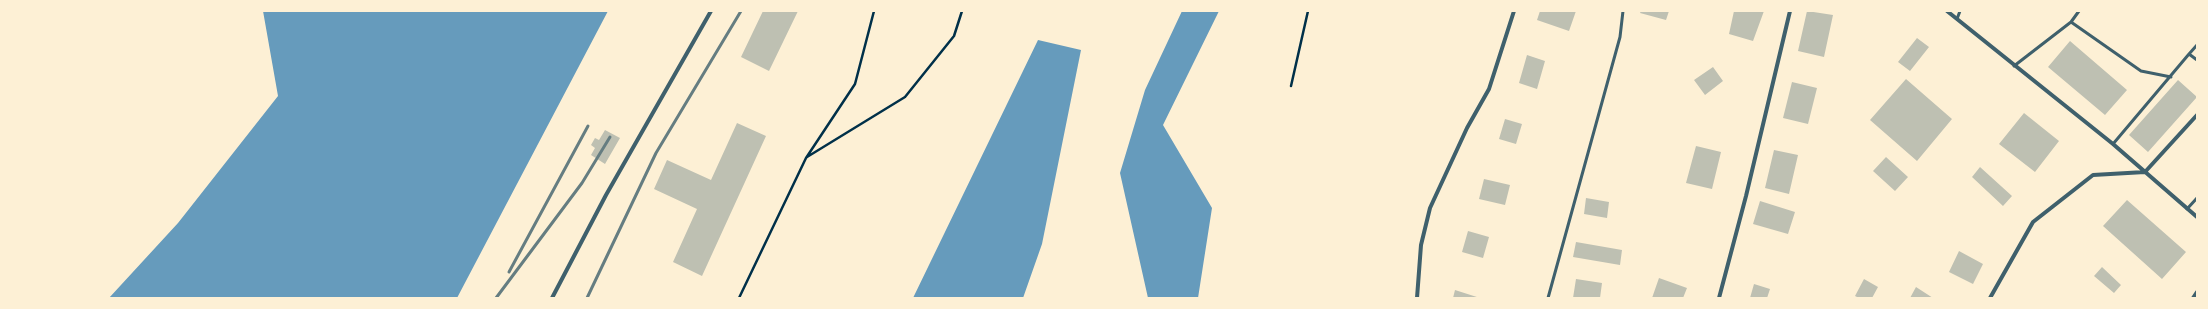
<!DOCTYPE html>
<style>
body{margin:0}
#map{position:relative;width:2208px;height:309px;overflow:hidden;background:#fdf0d5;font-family:Rubik,sans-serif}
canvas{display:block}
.frame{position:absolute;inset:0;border:12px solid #fdf0d5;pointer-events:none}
</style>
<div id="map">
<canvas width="2208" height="309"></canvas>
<div class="frame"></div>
</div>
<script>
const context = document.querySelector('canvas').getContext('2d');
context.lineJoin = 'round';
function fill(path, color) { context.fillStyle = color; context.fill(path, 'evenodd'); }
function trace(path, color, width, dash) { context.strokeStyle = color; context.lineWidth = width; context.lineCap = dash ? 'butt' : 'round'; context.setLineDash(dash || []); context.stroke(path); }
fill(new Path2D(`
 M 263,11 L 608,11 L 457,298 L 109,298 L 178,223 L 278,96 Z
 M 1182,11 L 1219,11 L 1163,125 L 1212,208 L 1198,298 L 1148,298 L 1120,173 L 1145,90 Z
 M 1038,40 L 1081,50 L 1042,244 L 1023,298 L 913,298 Z`), '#669bbc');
fill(new Path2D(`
 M 763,11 L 798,11 L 769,71 L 741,57 Z
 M 1540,11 L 1576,11 L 1569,31 L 1537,20 Z
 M 1641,11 L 1669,11 L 1666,20 L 1640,13 Z
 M 1734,11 L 1764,11 L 1753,41 L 1729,34 Z
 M 1807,11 L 1833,15 L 1824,57 L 1798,51 Z
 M 1917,38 L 1929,47 L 1910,71 L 1898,62 Z
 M 2070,41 L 2127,90 L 2105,115 L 2048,67 Z
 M 1527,55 L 1545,61 L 1537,89 L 1519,83 Z
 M 1713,67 L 1723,81 L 1705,95 L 1694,80 Z
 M 1906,79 L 1952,119 L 1917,161 L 1870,120 Z
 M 2178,80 L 2197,97 L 2148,152 L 2129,135 Z
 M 1792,82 L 1817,88 L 1808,124 L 1783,118 Z
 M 2024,113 L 2059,141 L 2035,172 L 1999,144 Z
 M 1505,119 L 1522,124 L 1516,144 L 1499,139 Z
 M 737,123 L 766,136 L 702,276 L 673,262 L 697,209 L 654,189 L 667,160 L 711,180 Z
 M 605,130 L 620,138 L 605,164 L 591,155 L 595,148 L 591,145 L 595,138 L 599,140 Z
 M 1696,146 L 1721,152 L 1712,189 L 1686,183 Z
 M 1774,150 L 1798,155 L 1789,194 L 1765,188 Z
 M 1886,157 L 1908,177 L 1895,191 L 1873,171 Z
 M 1980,167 L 2012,196 L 2003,206 L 1972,177 Z
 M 1484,179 L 1510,185 L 1505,205 L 1479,199 Z
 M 1586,198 L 1609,202 L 1607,218 L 1584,214 Z
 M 2127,200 L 2186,252 L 2162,279 L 2103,226 Z
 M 1760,201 L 1795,212 L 1788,234 L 1753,224 Z
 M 1468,231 L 1489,237 L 1483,258 L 1462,252 Z
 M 1576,242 L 1622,250 L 1620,265 L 1573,257 Z
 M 1959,251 L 1983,264 L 1973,284 L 1949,272 Z
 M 2102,267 L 2121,285 L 2114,293 L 2094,276 Z
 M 1659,278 L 1687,288 L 1683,298 L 1652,298 Z
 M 1576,279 L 1602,283 L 1600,298 L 1573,298 Z
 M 1864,279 L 1878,287 L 1872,298 L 1859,298 L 1855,296 Z
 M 1754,284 L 1770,289 L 1767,298 L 1750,298 Z
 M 1916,287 L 1933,298 L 1910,298 Z
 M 1455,290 L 1480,298 L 1453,298 Z`), '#bec0b2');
trace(new Path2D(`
 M 1291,86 L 1308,11
 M 807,157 L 905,97 L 954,36 L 962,11
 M 739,298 L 806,158 L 855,84 L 874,11`), '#003049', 2.5);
trace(new Path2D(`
 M 1957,19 L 1960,11
 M 2071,22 L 2079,11
 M 2189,54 L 2197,45
 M 2014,66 L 2071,22 L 2141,71 L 2171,77
 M 2113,144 L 2189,54 L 2197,60
 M 2187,209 L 2197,198
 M 1548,298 L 1620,37 L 1623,11`), '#3f606c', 3);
trace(new Path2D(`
 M 1947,11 L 2113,144 L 2197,217
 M 552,298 L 606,195 L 711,11
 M 1417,298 L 1421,245 L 1430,208 L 1467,128 L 1489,89 L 1514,11
 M 1719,298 L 1746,196 L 1790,11
 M 1990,298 L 2033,222 L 2093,175 L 2145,172 L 2197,115
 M 2193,298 L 2197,292`), '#3f606c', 4);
trace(new Path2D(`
 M 509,272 L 588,126
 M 496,298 L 582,183 L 610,137
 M 587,298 L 656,153 L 741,11`), '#657d81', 3);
</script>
